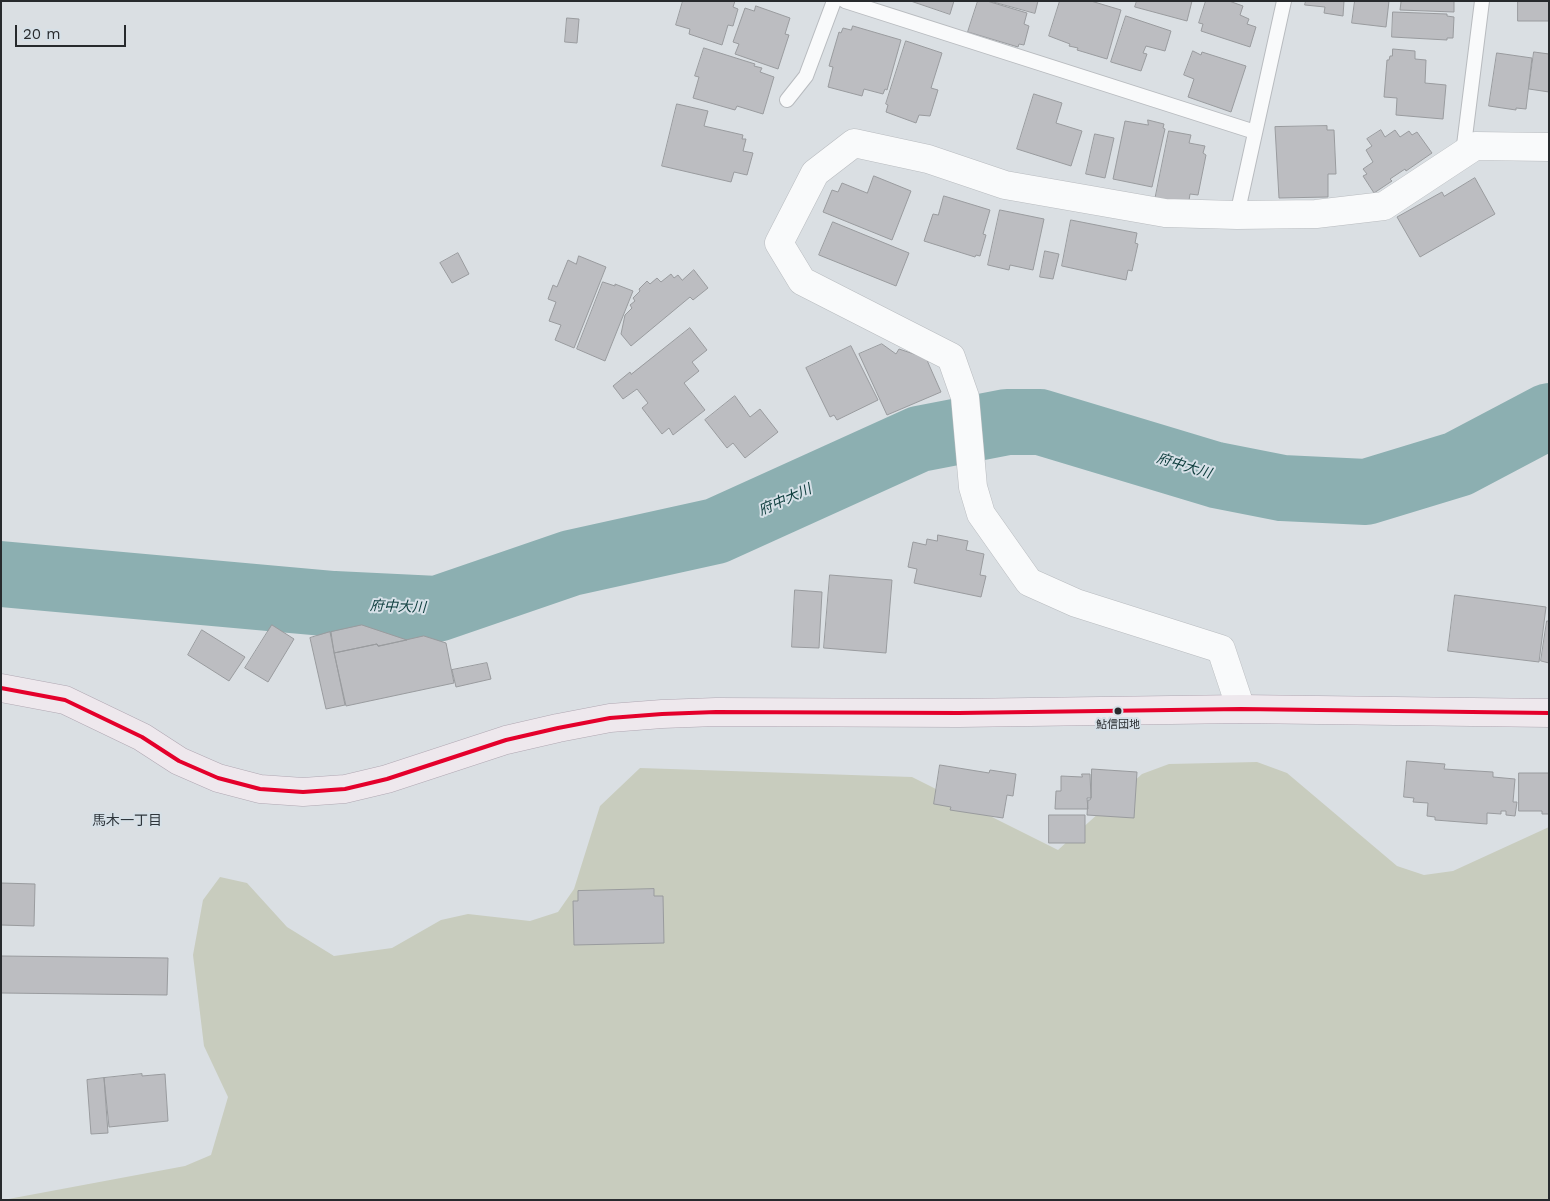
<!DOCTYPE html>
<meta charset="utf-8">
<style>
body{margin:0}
#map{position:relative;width:1550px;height:1201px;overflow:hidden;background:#dadfe3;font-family:"Work Sans",sans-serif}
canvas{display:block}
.frame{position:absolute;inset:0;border:2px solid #272a2d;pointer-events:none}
.scale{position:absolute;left:15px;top:25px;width:111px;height:22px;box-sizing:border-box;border:2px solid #272a2d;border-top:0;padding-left:6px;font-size:15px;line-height:18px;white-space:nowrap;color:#272a2d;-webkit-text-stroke:4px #d6e0e7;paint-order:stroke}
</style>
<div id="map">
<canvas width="1550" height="1201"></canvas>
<div class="frame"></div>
<div class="scale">20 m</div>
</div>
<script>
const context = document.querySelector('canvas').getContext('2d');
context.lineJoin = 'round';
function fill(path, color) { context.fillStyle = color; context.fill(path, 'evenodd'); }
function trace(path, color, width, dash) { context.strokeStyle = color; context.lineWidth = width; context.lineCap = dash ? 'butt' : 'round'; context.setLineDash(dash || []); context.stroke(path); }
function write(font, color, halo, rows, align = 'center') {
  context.font = font + ' "Work Sans","Noto Sans JP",sans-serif'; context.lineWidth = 4; context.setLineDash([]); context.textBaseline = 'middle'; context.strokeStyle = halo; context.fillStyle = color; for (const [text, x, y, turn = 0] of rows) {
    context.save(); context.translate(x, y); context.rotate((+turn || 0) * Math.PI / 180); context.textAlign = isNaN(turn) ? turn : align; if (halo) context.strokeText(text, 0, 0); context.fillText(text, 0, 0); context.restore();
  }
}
fill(new Path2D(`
 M 1257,762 L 1287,773 L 1397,866 L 1424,875 L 1453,871 L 1549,827 L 1549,1200 L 3,1200 L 185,1166 L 211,1155 L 228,1097 L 204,1046 L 193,955 L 203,900 L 220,877 L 247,883 L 287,927 L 334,956 L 392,948 L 441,920 L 468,914 L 530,921 L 558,912 L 574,889 L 600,806 L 640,768 L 912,777 L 1058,850 L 1142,774 L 1169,764 Z`), '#c8ccbe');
trace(new Path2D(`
 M 1,574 L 334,604 L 437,609 L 571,563 L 716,531 L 919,439 L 1007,422 L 1040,422 L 1216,475 L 1282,488 L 1366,492 L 1458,464 L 1549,416`), '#8cafb1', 66);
const building = new Path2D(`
 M 683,1 L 735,1 L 733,7 L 738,9 L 733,26 L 728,25 L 722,45 L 689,34 L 690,29 L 676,25 Z
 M 911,1 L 954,1 L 950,14 Z
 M 978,1 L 987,1 L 1027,13 L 1024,24 L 1029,26 L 1024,45 L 1019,44 L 1018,47 L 968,32 Z
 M 990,1 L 1038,1 L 1035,13 Z
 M 1060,1 L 1091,1 L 1121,10 L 1107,59 L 1077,50 L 1078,48 L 1069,46 L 1070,44 L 1049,36 Z
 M 1137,1 L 1192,1 L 1187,21 L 1135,7 Z
 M 1206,1 L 1229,1 L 1243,6 L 1240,15 L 1249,19 L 1247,24 L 1256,27 L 1250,47 L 1201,31 L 1203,24 L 1199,23 Z
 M 1306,1 L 1344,1 L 1343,16 L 1324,13 L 1325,7 L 1305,5 Z
 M 1355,1 L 1389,1 L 1386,27 L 1352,23 Z
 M 1398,1 L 1454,1 L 1454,12 L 1400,10 L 1401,2 Z
 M 1518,1 L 1549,1 L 1549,21 L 1518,21 Z
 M 756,6 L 790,18 L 785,34 L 789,35 L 778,69 L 735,54 L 739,44 L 733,42 L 745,8 L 754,11 Z
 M 1393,12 L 1447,14 L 1447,16 L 1454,17 L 1453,38 L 1447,38 L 1447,40 L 1392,37 Z
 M 1126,16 L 1171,31 L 1165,51 L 1146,46 L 1143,53 L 1147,54 L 1141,71 L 1111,62 Z
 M 567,18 L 579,19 L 577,43 L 565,42 Z
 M 853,26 L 901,40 L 887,90 L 885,89 L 883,94 L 864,89 L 862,96 L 828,87 L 833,67 L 829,66 L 839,32 L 841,33 L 843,28 L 851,30 Z
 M 906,41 L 942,53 L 931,88 L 938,90 L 930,116 L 919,115 L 916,123 L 886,112 L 888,105 L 886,104 Z
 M 704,48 L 755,64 L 754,66 L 762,68 L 760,72 L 774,77 L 763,114 L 737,106 L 735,110 L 693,98 L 699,77 L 695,76 Z
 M 1393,49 L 1415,51 L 1415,59 L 1426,60 L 1425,83 L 1446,85 L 1443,119 L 1396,115 L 1397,98 L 1384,97 L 1387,60 L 1389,60 L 1390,56 L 1392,56 Z
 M 1193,51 L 1201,55 L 1202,52 L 1246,66 L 1231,112 L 1188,97 L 1194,79 L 1184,75 Z
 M 1534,52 L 1549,54 L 1549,92 L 1529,89 Z
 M 1497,53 L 1532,58 L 1526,109 L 1516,108 L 1516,110 L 1489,106 Z
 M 1034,94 L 1062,103 L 1056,123 L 1082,131 L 1071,166 L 1017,149 Z
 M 677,104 L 708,111 L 704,126 L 743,135 L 742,139 L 746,139 L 743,151 L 753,153 L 747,175 L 734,172 L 731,182 L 662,166 Z
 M 1148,120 L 1164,124 L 1163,128 L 1165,129 L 1152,187 L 1113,179 L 1125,121 L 1148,125 Z
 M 1327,126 L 1327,130 L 1334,130 L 1336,174 L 1328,174 L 1328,197 L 1279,198 L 1275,127 Z
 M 1381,130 L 1385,137 L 1395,130 L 1400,137 L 1409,131 L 1412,135 L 1417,132 L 1432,153 L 1406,171 L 1405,169 L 1390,179 L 1392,181 L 1374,193 L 1363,176 L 1367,174 L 1363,169 L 1373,162 L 1366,150 L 1372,146 L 1367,139 Z
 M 1169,131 L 1191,135 L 1189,143 L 1205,146 L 1203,153 L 1206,155 L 1198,195 L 1190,194 L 1188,207 L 1155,200 Z
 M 1095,134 L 1114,138 L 1105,178 L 1086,174 Z
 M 874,176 L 911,191 L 892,240 L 823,212 L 832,190 L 838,192 L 842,183 L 867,193 Z
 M 1475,178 L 1495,214 L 1420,257 L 1397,217 L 1442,192 L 1444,196 Z
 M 944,196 L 990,210 L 983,234 L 986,235 L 980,256 L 976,255 L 975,257 L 924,241 L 933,214 L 938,215 Z
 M 1000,210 L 1044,219 L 1033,270 L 1010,265 L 1009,270 L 988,265 Z
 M 1071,220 L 1137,233 L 1135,243 L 1138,244 L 1132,271 L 1128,270 L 1126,280 L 1062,266 Z
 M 833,222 L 909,253 L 896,286 L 819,255 Z
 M 1045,251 L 1059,254 L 1053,279 L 1040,277 Z
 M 458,253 L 469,274 L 452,283 L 440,263 Z
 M 579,256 L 606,267 L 574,348 L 555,340 L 561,325 L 549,321 L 556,302 L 548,299 L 553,285 L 557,287 L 568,260 L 576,264 Z
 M 694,270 L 708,288 L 693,300 L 690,297 L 631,346 L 621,334 L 625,315 L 632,308 L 630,305 L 635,301 L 633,298 L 640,291 L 639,289 L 647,281 L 650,284 L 657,278 L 661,282 L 671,274 L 674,278 L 678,275 L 682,280 Z
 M 603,282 L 615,286 L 615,284 L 633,291 L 605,361 L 577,349 Z
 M 690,328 L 707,350 L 692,362 L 699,371 L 684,383 L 705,410 L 673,435 L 669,428 L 662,434 L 642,408 L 648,403 L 637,389 L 623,399 L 613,386 L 630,372 L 631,374 Z
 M 882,344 L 896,354 L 899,349 L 926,358 L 941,392 L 887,415 L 859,354 Z
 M 851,346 L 878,400 L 837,420 L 834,415 L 830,417 L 806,368 Z
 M 735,396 L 750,417 L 760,409 L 778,432 L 745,458 L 733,443 L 727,448 L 705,420 Z
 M 938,535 L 968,541 L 966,550 L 984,554 L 980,575 L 986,576 L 981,597 L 914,583 L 917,569 L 908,567 L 913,542 L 926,545 L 927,539 L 937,541 Z
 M 830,575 L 892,580 L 886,653 L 824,648 Z
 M 795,590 L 822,592 L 819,648 L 792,647 Z
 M 1455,595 L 1546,607 L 1539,662 L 1448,651 Z
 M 1547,621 L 1549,621 L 1549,663 L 1541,661 Z
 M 272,625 L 294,639 L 268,682 L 245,668 Z
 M 362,625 L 407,640 L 378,646 L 377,644 L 334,653 L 331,632 Z
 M 202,630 L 245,657 L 229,681 L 188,655 Z
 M 330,632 L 345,705 L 326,709 L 310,638 Z
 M 424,636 L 446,643 L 454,683 L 346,706 L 334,653 L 377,644 L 378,646 Z
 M 487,663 L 491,679 L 456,687 L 452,670 Z
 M 1407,761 L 1445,764 L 1444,769 L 1493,772 L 1493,777 L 1515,779 L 1513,802 L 1517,802 L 1515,816 L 1506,815 L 1506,811 L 1501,811 L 1501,814 L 1487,813 L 1487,824 L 1435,820 L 1435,817 L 1427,816 L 1428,803 L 1413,802 L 1414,798 L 1404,797 Z
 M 940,765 L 989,773 L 990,770 L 1016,774 L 1013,796 L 1007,795 L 1003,818 L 950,810 L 951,807 L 934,804 Z
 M 1092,769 L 1137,772 L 1134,818 L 1087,815 L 1088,800 L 1090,800 L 1091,798 Z
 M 1519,773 L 1549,773 L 1549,814 L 1542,814 L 1542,811 L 1519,811 Z
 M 1082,774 L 1090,774 L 1091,798 L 1087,798 L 1088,809 L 1055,809 L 1056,791 L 1061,791 L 1061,776 L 1082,777 Z
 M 1049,815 L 1085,815 L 1085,843 L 1049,843 Z
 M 1,883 L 35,884 L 34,926 L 1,925 Z
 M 654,889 L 654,896 L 663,896 L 664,943 L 574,945 L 573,901 L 578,901 L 578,891 Z
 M 1,956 L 168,958 L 167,995 L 1,993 Z
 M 142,1074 L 142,1076 L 165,1074 L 168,1121 L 109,1127 L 104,1078 Z
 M 104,1078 L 108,1133 L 91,1134 L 87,1080 Z`);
fill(building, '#bcbdc1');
trace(building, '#999b9e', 1);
const lane = new Path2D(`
 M 845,1 L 1255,132
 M 787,100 L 806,76 L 834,1
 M 1463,153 L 1482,1
 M 1237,215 L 1284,1`);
const street = new Path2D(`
 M 1241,709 L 1221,649 L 1076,603 L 1029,582 L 981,514 L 973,487 L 965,397 L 951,357 L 802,281 L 779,243 L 815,173 L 854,143 L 928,159 L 1005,185 L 1165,213 L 1237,215 L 1316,214 L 1384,206 L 1475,146 L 1549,147`);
const primary = new Path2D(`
 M 1,688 L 65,700 L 142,737 L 179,761 L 218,778 L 260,789 L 303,792 L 345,789 L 387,779 L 506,740 L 558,728 L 610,718 L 662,714 L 716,712 L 959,713 L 1241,709 L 1549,713`);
trace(lane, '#b8bbbf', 16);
trace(street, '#b8bbbf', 29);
trace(primary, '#b0a7b2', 29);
trace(lane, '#f9fafb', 14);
trace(street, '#f9fafb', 28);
trace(primary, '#eee8ed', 28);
trace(new Path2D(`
 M 1,688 L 65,700 L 142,737 L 179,761 L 218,778 L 260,789 L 303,792 L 345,789 L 387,779 L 506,740 L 558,728 L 610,718 L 662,714 L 716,712 L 959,713 L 1241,709 L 1549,713`), '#e4002b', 4);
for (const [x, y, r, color] of [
 [1118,711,4.5,"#272a2d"]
]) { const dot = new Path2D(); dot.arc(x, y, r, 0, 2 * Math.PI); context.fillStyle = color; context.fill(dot); trace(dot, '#d6e0e7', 2); }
write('11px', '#272a2d', '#d6e0e7', [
 ["鮎信団地",1118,725]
]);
write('italic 14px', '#0b3b3b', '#d6e0e7', [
 ["府中大川",1184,466,17],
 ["府中大川",785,500,-24],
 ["府中大川",398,607,2]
]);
write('14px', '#2e353b', '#d6e0e7', [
 ["馬木一丁目",127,821]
]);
</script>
